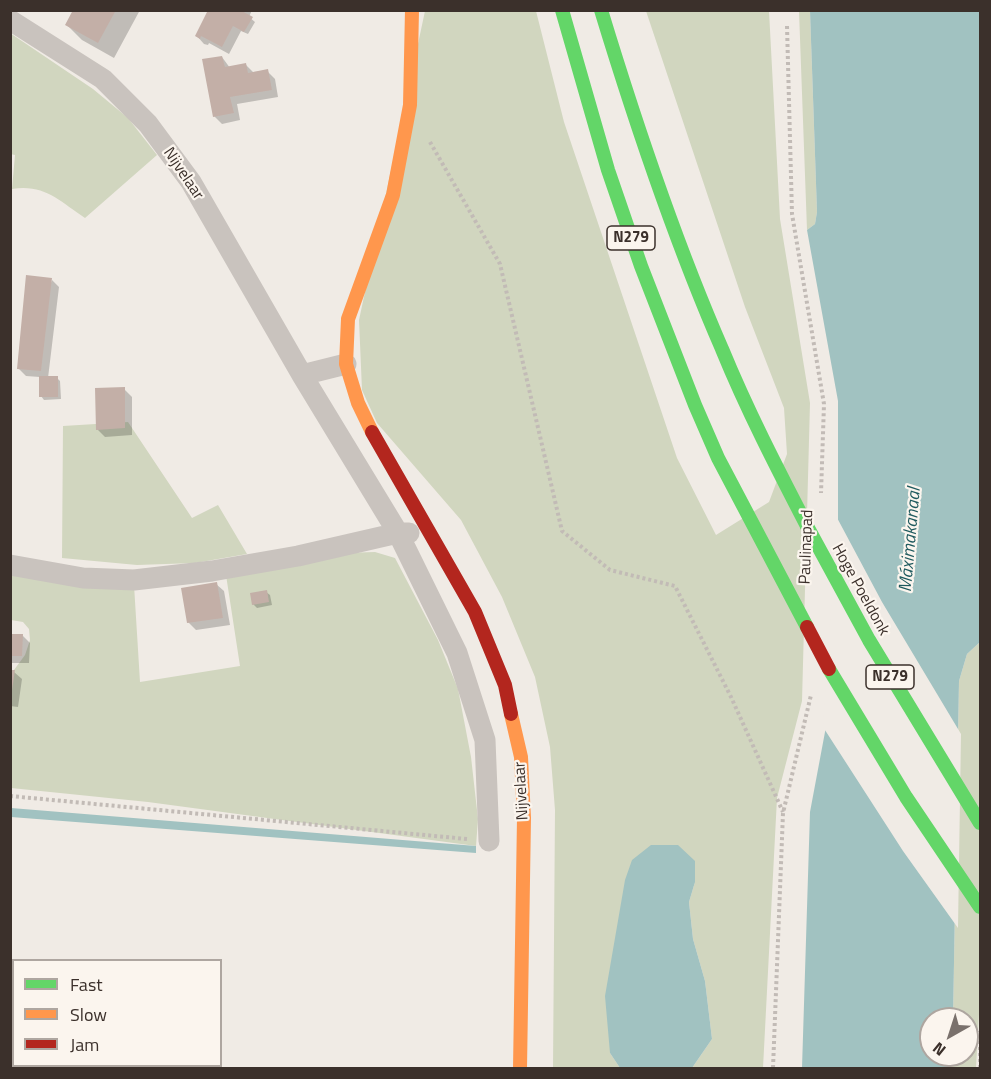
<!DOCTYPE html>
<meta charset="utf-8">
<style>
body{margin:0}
#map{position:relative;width:991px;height:1079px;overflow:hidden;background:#f0ebe5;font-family:"Titillium Web",sans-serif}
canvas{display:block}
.frame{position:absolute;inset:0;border:12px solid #3b302b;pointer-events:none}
.legend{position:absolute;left:12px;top:959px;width:210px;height:108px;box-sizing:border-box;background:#fbf5ee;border:2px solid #aea6a0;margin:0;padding:8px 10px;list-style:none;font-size:18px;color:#3b302b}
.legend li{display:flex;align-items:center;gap:12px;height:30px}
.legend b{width:30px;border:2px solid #aea6a0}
.north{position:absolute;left:919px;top:1007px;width:60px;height:60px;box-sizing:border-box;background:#fbf5ee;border:2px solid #aea6a0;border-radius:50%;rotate:219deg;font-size:16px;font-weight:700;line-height:24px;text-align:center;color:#3b302b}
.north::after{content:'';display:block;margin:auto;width:21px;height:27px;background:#7a716c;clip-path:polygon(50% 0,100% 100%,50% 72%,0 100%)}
</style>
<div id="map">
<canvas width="991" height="1079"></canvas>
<div class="frame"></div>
<ul class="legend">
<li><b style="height:8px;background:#63d668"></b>Fast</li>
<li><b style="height:8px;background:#ff974d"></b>Slow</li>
<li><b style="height:8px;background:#b3261e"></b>Jam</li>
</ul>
<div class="north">N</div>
</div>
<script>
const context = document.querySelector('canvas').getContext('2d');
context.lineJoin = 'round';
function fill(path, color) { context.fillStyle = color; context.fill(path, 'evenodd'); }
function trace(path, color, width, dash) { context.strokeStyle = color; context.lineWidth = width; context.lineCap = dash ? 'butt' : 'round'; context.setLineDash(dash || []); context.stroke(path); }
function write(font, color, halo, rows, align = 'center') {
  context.font = font + ' "Titillium Web",sans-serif'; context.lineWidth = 4.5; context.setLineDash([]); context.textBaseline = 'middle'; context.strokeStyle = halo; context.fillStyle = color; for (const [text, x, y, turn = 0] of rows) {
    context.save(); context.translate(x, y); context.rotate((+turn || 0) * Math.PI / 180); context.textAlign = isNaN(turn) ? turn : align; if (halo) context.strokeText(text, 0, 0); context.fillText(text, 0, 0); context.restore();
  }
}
fill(new Path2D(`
 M 425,11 L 536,11 L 564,122 L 677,458 L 716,535 L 769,502 L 787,454 L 784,408 L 745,307 L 646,11 L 769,11 L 780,219 L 810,403 L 802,701 L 777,798 L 763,1068 L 692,1068 L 712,1039 L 705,981 L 693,939 L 689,902 L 695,882 L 610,1053 L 620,1068 L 553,1068 L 555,810 L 550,747 L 535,677 L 502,597 L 461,520 L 377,423 L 362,390 L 359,320 Z
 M 799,11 L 810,11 L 817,212 L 815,224 L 807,230 Z
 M 10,33 L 93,89 L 128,118 L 157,155 L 85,218 C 59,201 45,184 12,189 L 15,155 L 10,154 Z
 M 128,422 L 192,518 L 218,505 L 247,554 L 195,563 L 137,565 L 62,558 L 63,426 Z
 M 375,552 L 395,558 L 438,640 L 458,689 L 471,757 L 478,819 L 476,846 L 148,802 L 11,788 L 11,674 L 25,655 L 30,640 L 29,629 L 23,622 L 11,620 L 10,570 L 134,585 L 140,682 L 240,666 L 226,575 L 343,553 Z
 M 980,642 L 980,996 L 976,1068 L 951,1068 L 952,1055 L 967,1055 L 967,1019 L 953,1019 L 959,681 L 967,654 Z`), '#d1d6bf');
fill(new Path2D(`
 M 810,11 L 980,11 L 980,642 L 967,654 L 959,681 L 953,1019 L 931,1019 L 931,1055 L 952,1055 L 951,1068 L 802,1068 L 810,812 L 828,716 L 838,550 L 838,401 L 807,230 L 815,224 L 817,212 Z
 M 11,808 L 476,846 L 476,853 L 11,817 Z
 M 651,845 L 678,845 L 695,861 L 695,882 L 689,902 L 693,939 L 705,981 L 712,1039 L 692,1068 L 620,1068 L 610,1053 L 605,996 L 625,880 L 632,860 Z`), '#a1c2c1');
fill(new Path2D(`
 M 835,514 L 882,602 L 961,734 L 958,928 L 903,851 L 823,727 L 835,550 Z`), '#f0ebe5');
fill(new Path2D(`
 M 75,10 L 140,10 L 114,58 L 82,40 L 67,25 Z
 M 217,10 L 252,10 L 249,17 L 255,22 L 248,34 L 241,31 L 229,54 L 209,43 L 208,45 L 204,44 L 197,36 Z
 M 222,57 L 230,68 L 246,65 L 253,72 L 267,71 L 275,79 L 278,97 L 237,104 L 240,120 L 222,124 L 214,116 Z
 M 52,280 L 59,287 L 48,378 L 57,378 L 60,381 L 61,399 L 44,400 L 41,396 L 40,377 L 26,376 L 18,368 Z
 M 124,389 L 132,397 L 132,435 L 105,437 L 97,429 Z
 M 216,584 L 224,591 L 230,625 L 196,630 L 188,622 Z
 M 266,592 L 270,595 L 272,605 L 257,608 L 253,604 Z
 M 10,634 L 22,635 L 30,643 L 29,663 L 10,663 Z
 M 10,671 L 14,672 L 22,679 L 18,707 L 10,706 Z`), '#0003');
fill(new Path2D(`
 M 73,10 L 116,10 L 98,43 L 65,25 Z
 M 208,10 L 240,10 L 253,17 L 244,32 L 233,26 L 222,47 L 201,36 L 200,39 L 195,36 Z
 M 222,56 L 225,67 L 246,63 L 248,73 L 268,69 L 272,90 L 230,97 L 234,113 L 213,117 L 202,59 Z
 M 26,275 L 52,278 L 41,371 L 17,369 Z
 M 39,376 L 58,376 L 58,397 L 39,397 Z
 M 125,387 L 125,428 L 96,430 L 95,388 Z
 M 217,582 L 223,618 L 187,623 L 181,588 Z
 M 267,590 L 269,602 L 252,605 L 250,593 Z
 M 10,634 L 23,634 L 22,656 L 10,656 Z
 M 10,670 L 15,670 L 12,690 L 10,690 Z`), '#c3afa7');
trace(new Path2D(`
 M 787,26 L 792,214 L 824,404 L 821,493
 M 430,142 L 500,264 L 562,531 L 610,570 L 675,586 L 731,697 L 783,812
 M 10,796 L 467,839
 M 773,1068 L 783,813 L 811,695
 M 980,1068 L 980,1031`), '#c2bbb6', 4, [3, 3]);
trace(new Path2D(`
 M 10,20 L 103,79 L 148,124 L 191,182 L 302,375 L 398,533 L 457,653 L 485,740 L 489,841
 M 302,375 L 346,364
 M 10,565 L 83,578 L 134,580 L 212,571 L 298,556 L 398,533 L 409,533`), '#c9c3be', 21);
trace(new Path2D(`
 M 562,10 L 608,170 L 641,266 L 695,405 L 718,458 L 807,627
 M 601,10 C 636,125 674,239 722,349 C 747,410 777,468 807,526
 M 829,669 L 906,797 L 980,907`), '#63d668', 14);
trace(new Path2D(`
 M 372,432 L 358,403 L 346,364 L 348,319 L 393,195 L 410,105 L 412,10
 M 511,714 L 521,757 L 524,818 L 520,1068`), '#ff974d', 14);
trace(new Path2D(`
 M 372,432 L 475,612 L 505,685 L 511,714`), '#b3261e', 14);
trace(new Path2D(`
 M 807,526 L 869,640 L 980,823`), '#63d668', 14);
trace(new Path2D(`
 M 807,627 L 829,669`), '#b3261e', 14);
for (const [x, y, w] of [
 [631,238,48],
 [890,677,48]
]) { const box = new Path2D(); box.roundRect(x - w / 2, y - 12, w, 24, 4.5); context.fillStyle = '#fbf5ee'; context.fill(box); trace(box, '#3b302b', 1.5); }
write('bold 15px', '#3b302b', null, [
 ["N279",631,238],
 ["N279",890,677]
]);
write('16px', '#3b302b', '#fbf5ee', [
 ["Nijvelaar",183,174,56],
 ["Paulinapad",807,547,-88],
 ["Hoge Poeldonk",860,590,61],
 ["Nijvelaar",522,791,-93]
]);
write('italic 18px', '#1f5a5e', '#fbf5ee', [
 ["Máximakanaal",911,540,-85]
]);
</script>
